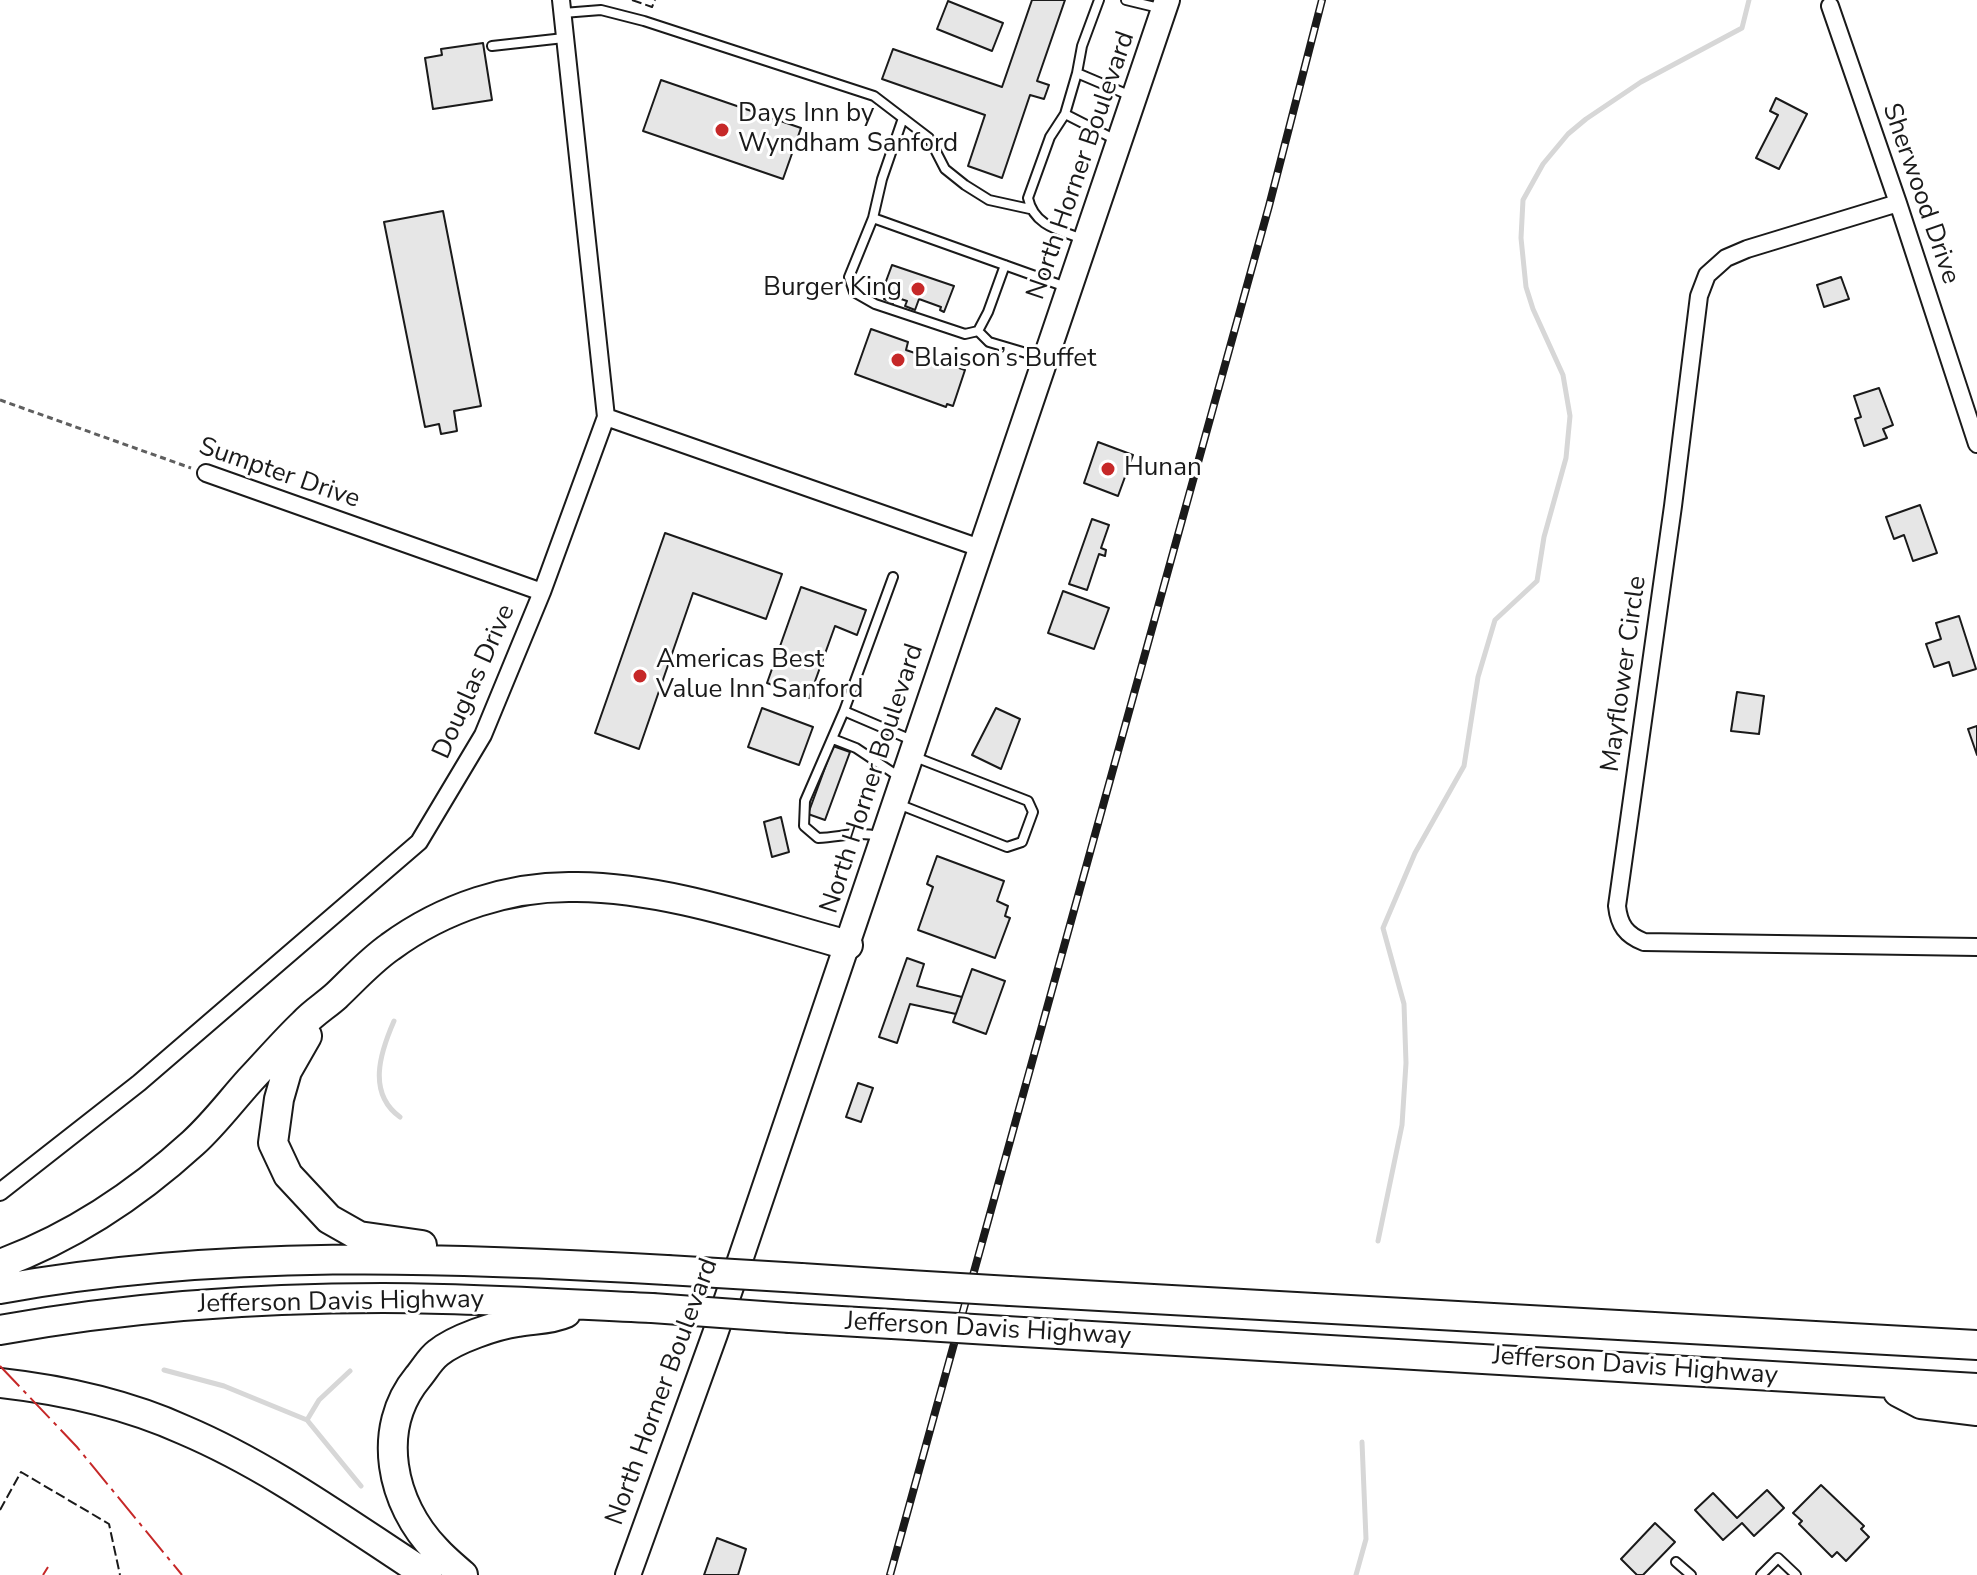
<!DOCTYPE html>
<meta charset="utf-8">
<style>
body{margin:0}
canvas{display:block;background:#fff}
</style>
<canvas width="1977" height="1575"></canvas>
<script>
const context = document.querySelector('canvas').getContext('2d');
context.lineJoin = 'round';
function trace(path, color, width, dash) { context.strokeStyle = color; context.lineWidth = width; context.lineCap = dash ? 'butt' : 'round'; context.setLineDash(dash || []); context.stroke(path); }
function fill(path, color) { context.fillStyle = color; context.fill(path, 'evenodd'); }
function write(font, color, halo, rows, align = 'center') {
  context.font = font + ' "Nunito Sans",sans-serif'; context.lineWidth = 6; context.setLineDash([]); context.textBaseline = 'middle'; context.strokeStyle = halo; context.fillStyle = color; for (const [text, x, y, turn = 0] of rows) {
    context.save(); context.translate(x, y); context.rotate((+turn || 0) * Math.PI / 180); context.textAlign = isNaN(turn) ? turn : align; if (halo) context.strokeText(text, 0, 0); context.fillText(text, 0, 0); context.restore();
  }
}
trace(new Path2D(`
 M 394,1021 C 380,1053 367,1093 400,1117
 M 1378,1241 L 1402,1125 L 1406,1063 L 1404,1004 L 1383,928 L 1415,853 L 1464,766 L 1478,677 L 1495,620 L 1537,581 L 1544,537 L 1566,458 L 1570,416 L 1563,375 L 1533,309 L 1526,287 L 1521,238 L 1523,200 L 1543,164 L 1568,134 L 1586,119 L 1641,82 L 1742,28 L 1749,0
 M 164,1370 L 224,1386 L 307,1420 L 361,1486
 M 307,1420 L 319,1400 L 350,1371
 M 1356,1575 L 1366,1539 L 1362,1442`), '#d7d7d7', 5);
const building = new Path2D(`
 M 1032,0 L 1065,0 L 1037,81 L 1049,85 L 1044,99 L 1030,95 L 1002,178 L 968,166 L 985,115 L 882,79 L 893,49 L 1002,87 Z
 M 948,1 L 1003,23 L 992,51 L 937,29 Z
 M 483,43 L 492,100 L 433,109 L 425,58 L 442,55 L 441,49 Z
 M 661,80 L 801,128 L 783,179 L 643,131 Z
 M 1776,98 L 1807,114 L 1779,169 L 1756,158 L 1778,115 L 1770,111 Z
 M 443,211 L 481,406 L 454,411 L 457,431 L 441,434 L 439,424 L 425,427 L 384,222 Z
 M 892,265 L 954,286 L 944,312 L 940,310 L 941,307 L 919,299 L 915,310 L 905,306 L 907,301 L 895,297 L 893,303 L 884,299 L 886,294 L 882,292 Z
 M 1841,277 L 1849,299 L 1824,307 L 1817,285 Z
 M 871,329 L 908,342 L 906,350 L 965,370 L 953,406 L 947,404 L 946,407 L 855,374 Z
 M 1879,388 L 1893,425 L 1883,429 L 1887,438 L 1864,446 L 1855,419 L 1861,417 L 1854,396 Z
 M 1098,442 L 1133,455 L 1118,496 L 1084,483 Z
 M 1920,505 L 1937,553 L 1913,561 L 1904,535 L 1894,539 L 1886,517 Z
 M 1092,519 L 1109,525 L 1101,548 L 1106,550 L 1105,556 L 1099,554 L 1087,590 L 1069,584 Z
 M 665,533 L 782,574 L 766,619 L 693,593 L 639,749 L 595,733 Z
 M 801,587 L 866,610 L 857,635 L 835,626 L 809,698 L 767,683 Z
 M 1063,591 L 1109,608 L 1094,649 L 1048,633 Z
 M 1959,616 L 1976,669 L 1953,676 L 1949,662 L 1934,667 L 1926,644 L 1941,639 L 1936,623 Z
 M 1737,692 L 1764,696 L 1759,734 L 1731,731 Z
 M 762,708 L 813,727 L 799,765 L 748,747 Z
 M 996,708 L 1020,719 L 1001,769 L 972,755 Z
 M 1977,726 L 1977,755 L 1968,729 Z
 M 833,746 L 850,752 L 825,820 L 808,814 Z
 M 781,817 L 789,852 L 772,857 L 764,822 Z
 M 937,856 L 1004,881 L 997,901 L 1008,906 L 1005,916 L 1010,918 L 995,958 L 918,930 L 933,887 L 927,884 Z
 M 907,958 L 924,964 L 917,986 L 962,997 L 956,1014 L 910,1004 L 897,1043 L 879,1037 Z
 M 972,969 L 1005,981 L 986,1034 L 953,1022 Z
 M 858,1083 L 873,1088 L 861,1122 L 846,1117 Z
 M 1821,1485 L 1864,1526 L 1861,1529 L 1869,1537 L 1846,1561 L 1837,1552 L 1832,1557 L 1799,1524 L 1802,1521 L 1793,1513 Z
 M 1767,1490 L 1784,1508 L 1754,1536 L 1742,1523 L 1723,1540 L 1695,1510 L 1713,1493 L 1737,1518 Z
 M 1655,1523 L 1675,1542 L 1643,1575 L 1637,1575 L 1621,1559 Z
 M 717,1538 L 746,1549 L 738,1575 L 704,1575 Z`);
fill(building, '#e6e6e6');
trace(building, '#1a1a1a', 2);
const lane = new Path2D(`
 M 1099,0 L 1082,46 L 1077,73 L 1131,96
 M 1126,0 L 1159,8
 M 563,13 L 601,10 L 644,21 L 874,96 L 929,138 L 945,169 L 965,185 L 989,200 L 1030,209
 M 492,46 L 564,38
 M 1077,73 L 1065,114 L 1116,140
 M 1065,114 L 1050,137 L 1028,198 C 1034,226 1059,230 1083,239
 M 873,218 L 882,179 L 903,118
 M 1005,265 L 988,312 L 978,331 L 965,334 L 875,304 L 854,292 L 849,277 L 873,218 L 1066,287
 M 978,331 L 989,342 L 1043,358
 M 893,577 L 844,711 L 914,741
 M 844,711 L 805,801 L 804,826 L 818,838 C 842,837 855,831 879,836
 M 833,739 L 856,748 L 901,778
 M 898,804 L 1007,847 L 1022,842 L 1033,812 L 1028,801 L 915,757
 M 1676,1562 L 1691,1575
 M 1761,1575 L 1778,1558 L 1796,1575`);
const street = new Path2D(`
 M 1830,6 L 1898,203 L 1977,444
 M 1898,203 L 1747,249 L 1726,258 L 1707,275 L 1699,296 L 1673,506 L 1617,906 C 1619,925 1626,935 1644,942 L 1977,947
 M 606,417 L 980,548
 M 206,473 L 542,592
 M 0,1192 L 139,1083 L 419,842 L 483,735 L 542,592 L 606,417 L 561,0`);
const primary = new Path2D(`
 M 628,1575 L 715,1334 L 1167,0`);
const highway = new Path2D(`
 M 307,1036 L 287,1071 L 279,1099 L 273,1143 L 288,1175 L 329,1219 L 359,1236 L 422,1245
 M 0,1264 C 73,1237 136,1195 193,1143 C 214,1124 231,1101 250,1080 C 268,1061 285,1041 304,1023 C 313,1013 326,1005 336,996 C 354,979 370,961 390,947 C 443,908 511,885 577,887 C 669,888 759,921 848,945
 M 801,1278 L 909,1285
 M 0,1289 C 220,1249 445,1257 667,1270
 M 1010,1291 L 1977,1345
 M 790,1318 L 909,1325
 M 0,1330 C 126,1307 255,1298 383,1298 C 473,1298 562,1304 652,1308
 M 1006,1331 L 1977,1388
 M 0,1383 C 63,1390 126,1404 184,1430 C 271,1467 348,1524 427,1575
 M 1898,1392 L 1921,1404 L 1977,1411
 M 463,1575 C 454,1567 444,1559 436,1550 C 391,1504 375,1429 418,1377 C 424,1370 430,1359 438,1353 C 455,1339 496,1325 518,1322 C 535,1319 550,1320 566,1313`);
trace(lane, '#1a1a1a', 12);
trace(street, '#1a1a1a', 20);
trace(primary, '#1a1a1a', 28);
trace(highway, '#1a1a1a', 32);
trace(new Path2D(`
 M 0,400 L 191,468`), '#5f5f5f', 3, [6, 4]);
trace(lane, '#fff', 8);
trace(street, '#fff', 16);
trace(primary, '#fff', 24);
trace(highway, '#fff', 28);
const rail = new Path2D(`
 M 890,1575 L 1269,206 L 1322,0`);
trace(rail, '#1a1a1a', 8);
trace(rail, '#fff', 5, [15]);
const highwayBridge = new Path2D(`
 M 667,1270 L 801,1278
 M 909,1285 L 1010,1291
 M 652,1308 L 790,1318
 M 909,1325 L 1006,1331`);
trace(highwayBridge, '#1a1a1a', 32, []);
trace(highwayBridge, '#fff', 28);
trace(new Path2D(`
 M 632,0 L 652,7 L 655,0
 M 0,1510 L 21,1472 L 109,1524 L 120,1575`), '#1a1a1a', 2, [10, 4]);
trace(new Path2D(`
 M 0,1366 L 77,1447 L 182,1575
 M 43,1575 L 48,1567`), '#c62828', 2, [28, 6, 4, 6]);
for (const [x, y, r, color] of [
 [722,130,8,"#c62828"],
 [918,289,8,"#c62828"],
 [898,360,8,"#c62828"],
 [1108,469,8,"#c62828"],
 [640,676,8,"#c62828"]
]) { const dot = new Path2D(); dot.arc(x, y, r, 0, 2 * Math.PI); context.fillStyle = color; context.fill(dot); trace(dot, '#fff', 3); }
write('26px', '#1a1a1a', '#fff', [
 ["Days Inn by",738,115],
 ["Wyndham Sanford",738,145],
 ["Burger King",902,289,"right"],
 ["Blaison’s Buffet",914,360],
 ["Hunan",1124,469],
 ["Americas Best",656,661],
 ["Value Inn Sanford",656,691]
], 'left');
write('26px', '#1a1a1a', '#fff', [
 ["North Horner Boulevard",1082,166,-71],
 ["Sherwood Drive",1920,194,71],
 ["Sumpter Drive",279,474,19],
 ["Mayflower Circle",1625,674,-82],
 ["Douglas Drive",475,682,-66],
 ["North Horner Boulevard",873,779,-72],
 ["Jefferson Davis Highway",341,1303,-1],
 ["Jefferson Davis Highway",988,1330,3],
 ["Jefferson Davis Highway",1635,1367,4],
 ["North Horner Boulevard",663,1392,-70]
]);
</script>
